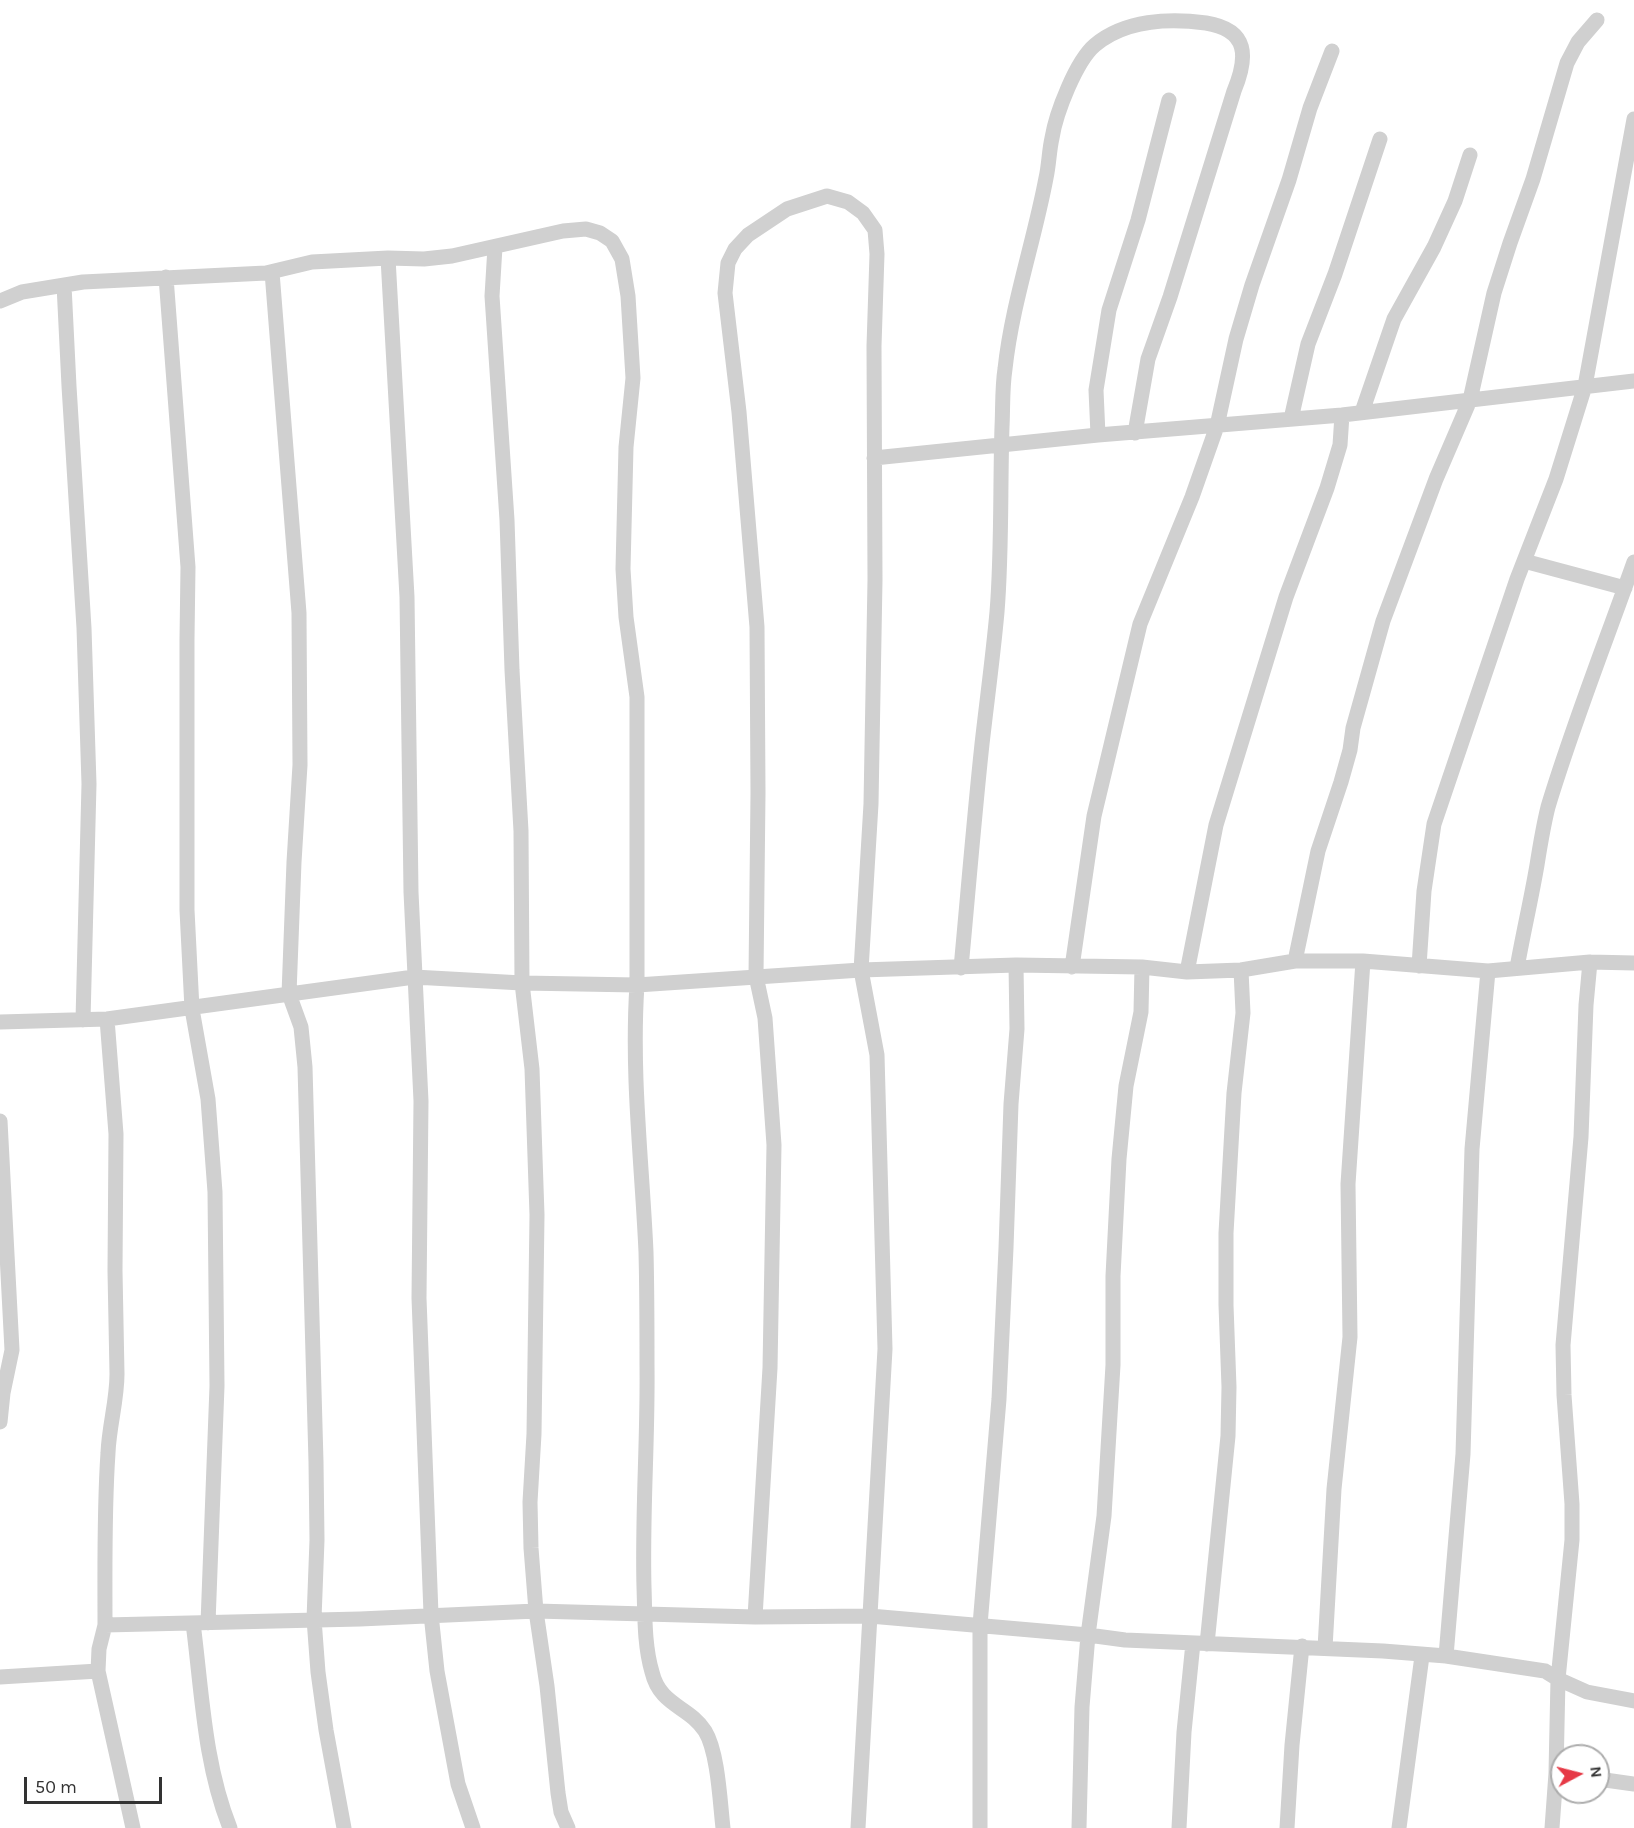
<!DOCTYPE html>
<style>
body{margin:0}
#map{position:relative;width:1634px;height:1828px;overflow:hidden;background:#fff;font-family:Karla,sans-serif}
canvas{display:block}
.north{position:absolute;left:1550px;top:1744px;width:60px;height:60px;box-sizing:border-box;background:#fff;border:2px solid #adadad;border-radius:50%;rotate:83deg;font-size:16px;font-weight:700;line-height:24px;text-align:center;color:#333}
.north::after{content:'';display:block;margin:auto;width:21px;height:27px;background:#e63946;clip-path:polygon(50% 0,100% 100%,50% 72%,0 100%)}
.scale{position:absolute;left:24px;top:1777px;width:138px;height:27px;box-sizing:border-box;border:3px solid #333;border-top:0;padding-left:8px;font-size:18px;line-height:21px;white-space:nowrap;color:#333;-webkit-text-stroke:4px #fff;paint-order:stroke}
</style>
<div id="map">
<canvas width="1634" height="1828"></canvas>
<div class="north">N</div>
<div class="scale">50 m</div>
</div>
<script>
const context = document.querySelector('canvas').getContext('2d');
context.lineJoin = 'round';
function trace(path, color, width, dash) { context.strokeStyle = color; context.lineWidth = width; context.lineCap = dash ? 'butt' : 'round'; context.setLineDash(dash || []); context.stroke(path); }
trace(new Path2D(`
 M 495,247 L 492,296 L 507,520 L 512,670 L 521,831 L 522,983 L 532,1069 L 537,1215 L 534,1434 L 530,1502 L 531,1548 L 536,1611 L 547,1686 L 558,1793 L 561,1812 L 568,1828
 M 388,258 L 424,259 L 452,256 L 563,231 L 586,229 L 600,233 L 612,241 L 622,259 L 628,296 L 633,378 L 626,447 L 623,569 L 626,617 L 637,697 L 637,985 C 631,1074 642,1163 646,1252 C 647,1290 647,1327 647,1365 C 648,1439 642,1513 644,1587 C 645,1614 644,1645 652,1672 C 660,1706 689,1706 705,1731 C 718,1752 720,1802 723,1828
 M 272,272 L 299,613 L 300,765 L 294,862 L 289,994 L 301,1027 L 305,1067 L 316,1462 L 317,1540 L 314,1619 L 318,1672 L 326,1730 L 344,1828
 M 166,277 L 188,567 L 187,639 L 187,910 L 192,1009 L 208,1099 L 215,1192 L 217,1386 L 208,1623
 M 64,285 L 69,386 L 84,628 L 89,784 L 83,1020
 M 0,301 L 22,292 L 83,282 L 266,273 L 312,262 L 388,258 L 407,597 L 411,892 L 421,1101 L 419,1298 L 431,1614 L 437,1671 L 458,1784 L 473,1828
 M 1362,412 L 1394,319 L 1434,247 L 1455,201 L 1470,155
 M 1291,419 L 1308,344 L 1335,274 L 1380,139
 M 1098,435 L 1096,390 L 1109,310 L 1138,220 L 1169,100
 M 874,458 L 1098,435 L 1342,415 L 1634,381
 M 1524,561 L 1625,588
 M 1295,961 L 1318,851 L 1341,782 L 1350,750 L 1353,728 L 1383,621 L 1436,479 L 1470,400 L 1494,293 L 1510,243 L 1533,179 L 1567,63 L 1578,42 L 1597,20
 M 1590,962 L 1586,1005 L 1581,1137 L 1563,1345 L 1564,1395 L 1572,1504 L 1572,1540 L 1558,1679 L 1587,1692 L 1634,1701
 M 1419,966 L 1424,891 L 1434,824 L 1517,579 L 1556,479 L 1585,386 L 1634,119
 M 1072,967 L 1094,816 L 1140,624 L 1192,497 L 1217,426 L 1236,339 L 1252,285 L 1289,180 L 1310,108 L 1332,51
 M 961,968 C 968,893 974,819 982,744 C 987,700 993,656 997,612 C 1002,551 1000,489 1002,427 C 1003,408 1002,388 1005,369 C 1012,304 1034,242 1046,178 C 1049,165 1049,151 1052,138 C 1056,113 1076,61 1095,45 C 1125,20 1169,18 1206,23 C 1249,30 1248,57 1234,91 L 1170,297 L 1148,359 L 1135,433
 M 1517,968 C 1523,934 1531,900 1537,865 C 1540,846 1543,827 1548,807 C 1573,724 1605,644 1634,562
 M 1187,972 L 1216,825 L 1286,597 L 1327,488 L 1340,445 L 1342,415
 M 0,1022 L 107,1019 L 414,977 L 522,983 L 637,985 L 861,970 L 1016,965 L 1142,967 L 1187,972 L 1241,970 L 1295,961 L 1363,961 L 1488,971 L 1590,962 L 1634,963
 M 0,1121 L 12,1350 L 3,1393 L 0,1422
 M 755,1617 L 770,1368 L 774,1145 L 765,1018 L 756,976 L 758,793 L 757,627 L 739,412 L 725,293 L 728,263 L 735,249 L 748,235 L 787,209 L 827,196 L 848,202 L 863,213 L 875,230 L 877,254 L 874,346 L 875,580 L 871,804 L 861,970 L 877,1055 L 885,1349 L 858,1828
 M 193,1623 C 202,1692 204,1763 230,1828
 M 105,1625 C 105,1568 104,1510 108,1453 C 109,1426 117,1401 117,1374 L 115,1271 L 116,1134 L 107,1019
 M 1207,1644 L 1228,1436 L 1229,1387 L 1226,1305 L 1226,1233 L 1234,1093 L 1243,1013 L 1241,970
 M 1325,1648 L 1334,1489 L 1350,1337 L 1348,1184 L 1363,961
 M 1446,1656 L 1463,1454 L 1472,1149 L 1488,971
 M 98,1671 L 133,1828
 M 0,1677 L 98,1671 L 99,1649 L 105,1625 L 360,1619 L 536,1611 L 755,1617 L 870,1616 L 1088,1635 L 1125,1640 L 1383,1651 L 1446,1656 L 1545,1671 L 1558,1679 L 1556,1773 L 1562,1774
 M 1598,1779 L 1634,1784
 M 980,1828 L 980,1625 L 999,1399 L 1006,1248 L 1011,1104 L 1017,1029 L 1016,965
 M 1079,1828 L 1082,1707 L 1088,1635 L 1104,1516 L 1113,1365 L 1113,1276 L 1119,1159 L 1126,1086 L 1141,1012 L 1142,967
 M 1179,1828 L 1184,1732 L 1193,1643
 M 1287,1828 L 1292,1745 L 1302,1646
 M 1399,1828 L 1422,1656
 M 1552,1828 L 1556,1773`), '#d0d0d0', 15);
</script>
